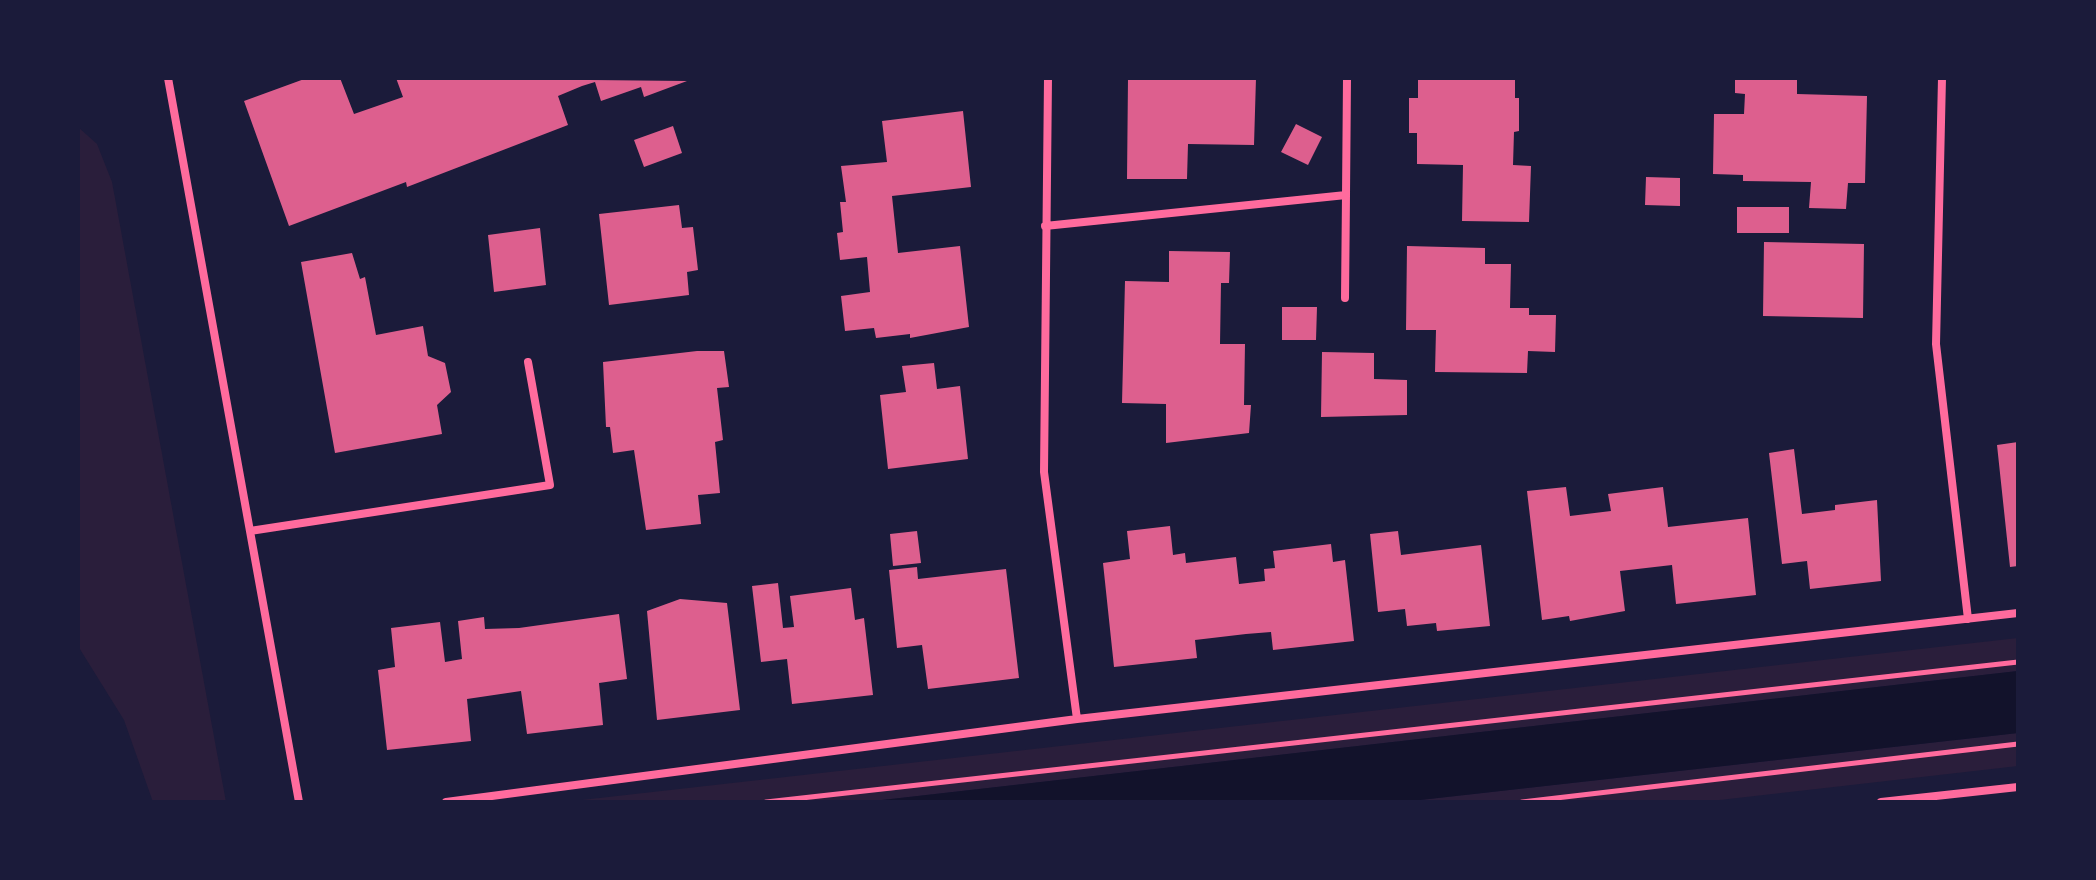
<!DOCTYPE html>
<style>
body{margin:0}
#map{position:relative;width:2096px;height:880px;overflow:hidden;background:#1b1b3a;font-family:"Work Sans",sans-serif}
canvas{display:block}
.frame{position:absolute;inset:0;border:80px solid #1b1b3a;pointer-events:none}
</style>
<div id="map">
<canvas width="2096" height="880"></canvas>
<div class="frame"></div>
</div>
<script>
const context = document.querySelector('canvas').getContext('2d');
context.lineJoin = 'round';
function fill(path, color) { context.fillStyle = color; context.fill(path, 'evenodd'); }
function trace(path, color, width, dash) { context.strokeStyle = color; context.lineWidth = width; context.lineCap = dash ? 'butt' : 'round'; context.setLineDash(dash || []); context.stroke(path); }
fill(new Path2D(`
 M 78,127 L 97,144 L 112,182 L 226,802 L 153,802 L 124,720 L 78,646 Z
 M 2018,638 L 2018,671 L 865,802 L 564,802 Z
 M 2018,733 L 2018,766 L 1702,802 L 1402,802 Z`), '#2a1e3b');
fill(new Path2D(`
 M 2018,671 L 2018,733 L 1402,802 L 865,802 Z`), '#12122b');
fill(new Path2D(`
 M 307,78 L 340,78 L 354,114 L 403,97 L 396,78 L 687,81 L 644,97 L 641,87 L 601,101 L 595,82 L 582,86 L 558,96 L 568,125 L 407,187 L 406,182 L 289,226 L 244,101 Z
 M 1128,78 L 1256,78 L 1254,145 L 1188,144 L 1187,179 L 1127,179 Z
 M 1418,78 L 1515,78 L 1515,98 L 1519,98 L 1519,131 L 1514,132 L 1513,165 L 1531,166 L 1529,222 L 1462,221 L 1463,165 L 1417,164 L 1417,133 L 1409,133 L 1409,98 L 1418,98 Z
 M 1735,78 L 1797,78 L 1797,94 L 1867,96 L 1865,183 L 1848,183 L 1846,209 L 1809,208 L 1811,182 L 1743,181 L 1743,175 L 1713,174 L 1714,114 L 1744,114 L 1745,94 L 1735,93 Z
 M 963,111 L 971,187 L 892,196 L 898,253 L 960,246 L 969,327 L 910,338 L 910,334 L 876,338 L 874,328 L 845,331 L 841,296 L 870,292 L 867,257 L 840,260 L 837,233 L 843,232 L 840,202 L 846,202 L 841,166 L 887,162 L 882,121 Z
 M 1296,124 L 1322,137 L 1308,165 L 1281,152 Z
 M 673,126 L 682,153 L 644,167 L 634,140 Z
 M 1646,177 L 1680,178 L 1680,206 L 1645,205 Z
 M 679,205 L 682,228 L 693,227 L 698,270 L 687,272 L 689,295 L 609,305 L 599,214 Z
 M 1737,207 L 1789,207 L 1789,233 L 1737,233 Z
 M 540,228 L 546,285 L 494,292 L 488,235 Z
 M 1764,242 L 1864,244 L 1863,318 L 1763,316 Z
 M 1407,246 L 1485,248 L 1485,264 L 1511,264 L 1510,308 L 1529,308 L 1529,315 L 1556,315 L 1555,352 L 1528,351 L 1527,373 L 1435,372 L 1436,330 L 1406,330 Z
 M 1169,251 L 1230,252 L 1229,283 L 1221,283 L 1220,344 L 1245,344 L 1244,405 L 1251,405 L 1249,433 L 1166,443 L 1166,404 L 1122,403 L 1125,281 L 1169,282 Z
 M 352,253 L 360,279 L 365,277 L 376,335 L 423,326 L 428,356 L 445,363 L 451,392 L 437,405 L 442,434 L 335,453 L 301,262 Z
 M 1282,307 L 1317,307 L 1316,340 L 1282,340 Z
 M 697,351 L 724,351 L 729,387 L 717,388 L 723,440 L 715,442 L 720,493 L 698,495 L 701,524 L 646,530 L 634,450 L 613,453 L 610,427 L 606,427 L 603,362 Z
 M 1322,352 L 1374,353 L 1374,379 L 1407,380 L 1407,415 L 1321,417 Z
 M 934,363 L 937,389 L 960,386 L 968,459 L 888,469 L 880,395 L 906,392 L 902,366 Z
 M 2018,442 L 2018,566 L 2010,567 L 1997,445 Z
 M 1794,449 L 1802,514 L 1835,510 L 1835,505 L 1877,500 L 1881,581 L 1810,589 L 1807,561 L 1782,564 L 1769,453 Z
 M 1566,487 L 1570,516 L 1611,511 L 1608,494 L 1663,487 L 1668,527 L 1748,518 L 1756,595 L 1676,604 L 1672,565 L 1620,571 L 1625,611 L 1570,621 L 1569,616 L 1542,620 L 1527,491 Z
 M 1170,526 L 1173,555 L 1185,553 L 1186,563 L 1236,557 L 1239,584 L 1265,581 L 1264,569 L 1275,568 L 1273,551 L 1331,544 L 1333,562 L 1345,560 L 1354,641 L 1273,650 L 1271,632 L 1246,634 L 1195,640 L 1197,658 L 1114,667 L 1103,563 L 1130,559 L 1127,531 Z
 M 917,531 L 921,563 L 893,566 L 890,534 Z
 M 1398,531 L 1401,555 L 1481,545 L 1490,626 L 1437,631 L 1436,623 L 1407,626 L 1405,609 L 1378,612 L 1370,534 Z
 M 917,567 L 918,579 L 1006,569 L 1019,678 L 928,689 L 922,645 L 897,648 L 889,570 Z
 M 778,583 L 783,628 L 794,627 L 790,596 L 851,588 L 855,620 L 864,618 L 873,695 L 792,704 L 787,659 L 761,662 L 752,586 Z
 M 680,599 L 727,603 L 740,710 L 657,720 L 647,611 Z
 M 619,614 L 627,679 L 599,683 L 603,725 L 527,734 L 521,691 L 467,699 L 471,741 L 387,750 L 378,670 L 395,667 L 391,628 L 440,622 L 445,662 L 462,659 L 458,621 L 484,617 L 485,629 L 519,628 Z`), '#dd5f8e');
trace(new Path2D(`
 M 766,802 L 2018,662
 M 1522,802 L 2018,744`), '#ff6b9d', 5);
trace(new Path2D(`
 M 168,78 L 299,802
 M 1048,78 L 1044,472 L 1077,719
 M 1942,78 L 1936,344 L 1968,619
 M 1045,226 L 1346,195 L 1347,78
 M 1345,298 L 1346,195
 M 250,531 L 550,485 L 528,362
 M 446,802 L 1077,719 L 2018,613
 M 1881,802 L 2018,787`), '#ff6b9d', 8);
</script>
